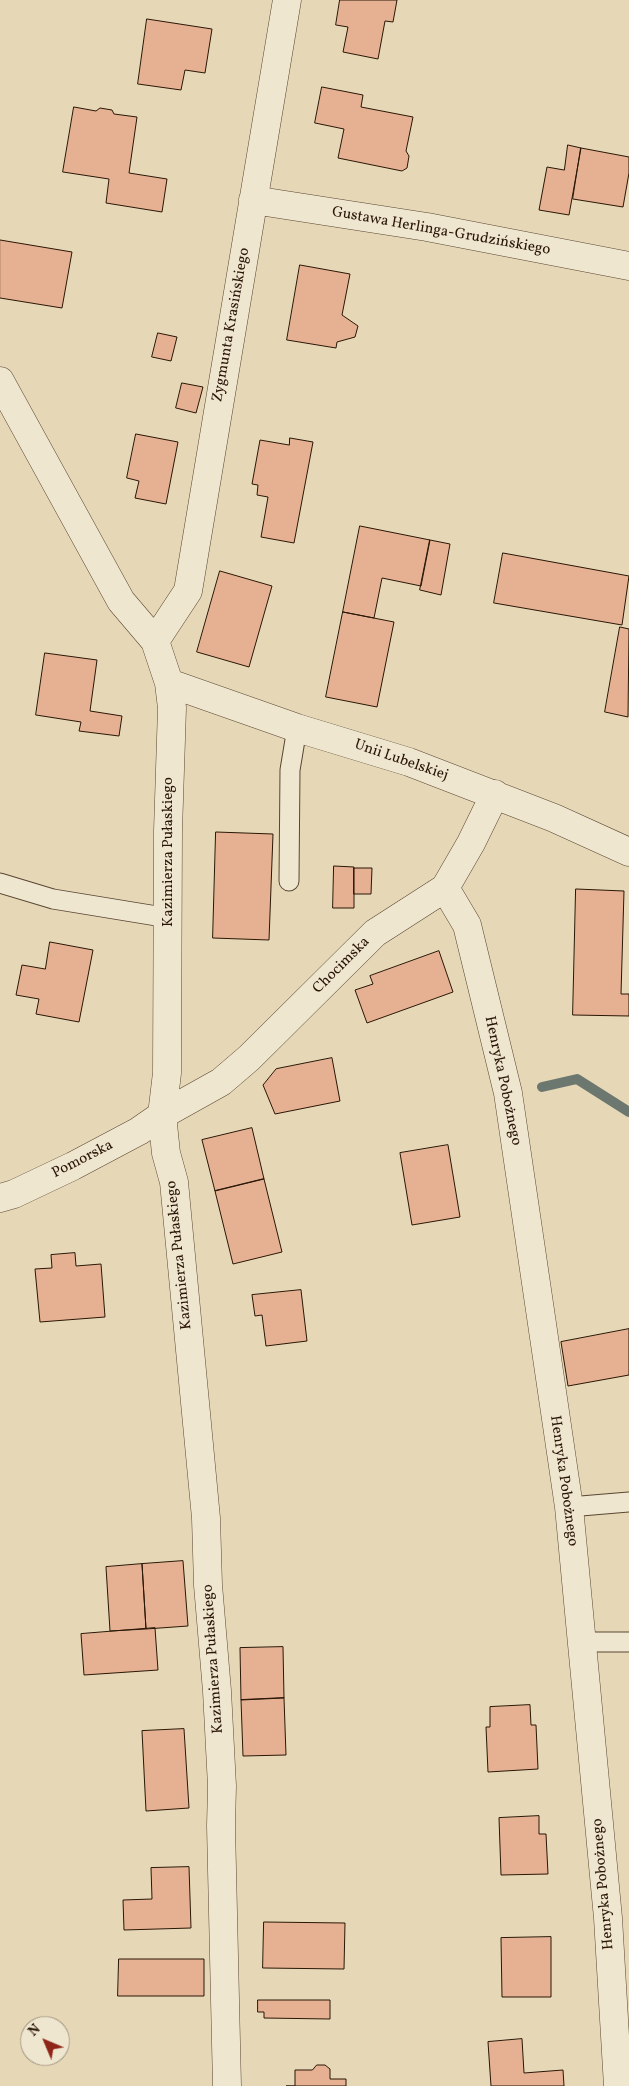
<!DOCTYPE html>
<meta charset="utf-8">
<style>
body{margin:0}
#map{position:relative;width:629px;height:2086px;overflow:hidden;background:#e6d8b6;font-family:Vollkorn,serif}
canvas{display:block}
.north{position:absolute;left:20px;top:2016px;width:50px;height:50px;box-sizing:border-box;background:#efe6d0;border:1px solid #a0937f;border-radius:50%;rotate:315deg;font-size:14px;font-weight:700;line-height:20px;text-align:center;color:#2a1606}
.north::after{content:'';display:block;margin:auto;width:18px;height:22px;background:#8f2418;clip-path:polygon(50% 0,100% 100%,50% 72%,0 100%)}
</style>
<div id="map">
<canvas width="629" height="2086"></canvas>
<div class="north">N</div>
</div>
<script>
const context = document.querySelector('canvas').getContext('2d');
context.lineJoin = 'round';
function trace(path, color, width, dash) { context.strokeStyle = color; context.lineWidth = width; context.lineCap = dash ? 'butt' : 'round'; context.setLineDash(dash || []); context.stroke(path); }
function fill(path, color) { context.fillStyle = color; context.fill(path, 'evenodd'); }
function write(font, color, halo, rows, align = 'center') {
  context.font = font + ' Vollkorn,serif'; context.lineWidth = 4.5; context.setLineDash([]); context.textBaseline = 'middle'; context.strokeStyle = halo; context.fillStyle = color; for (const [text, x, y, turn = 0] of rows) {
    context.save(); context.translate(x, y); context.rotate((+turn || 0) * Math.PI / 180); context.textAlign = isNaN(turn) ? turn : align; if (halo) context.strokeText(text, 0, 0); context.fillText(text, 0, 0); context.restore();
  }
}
trace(new Path2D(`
 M 542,1087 L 577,1079 L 629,1112`), '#6c776f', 10);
const building = new Path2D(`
 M 340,0 L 397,0 L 393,22 L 385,21 L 378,59 L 343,52 L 348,27 L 336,25 Z
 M 147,19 L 212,29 L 205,73 L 185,70 L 181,90 L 138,84 Z
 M 322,87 L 363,95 L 361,107 L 413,117 L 406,151 L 409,156 L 407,168 L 402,171 L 338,158 L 344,129 L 315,123 Z
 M 74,107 L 96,111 L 100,108 L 112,110 L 114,114 L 137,117 L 129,173 L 167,179 L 162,212 L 106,203 L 109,179 L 63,172 Z
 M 568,145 L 581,148 L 569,215 L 539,210 L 547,167 L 564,170 Z
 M 581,148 L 629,157 L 629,173 L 623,207 L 573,199 Z
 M 0,240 L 72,252 L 62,308 L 0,298 Z
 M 300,265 L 350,274 L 342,315 L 358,326 L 355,337 L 337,342 L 336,348 L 287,340 Z
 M 158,333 L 177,337 L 171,361 L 152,357 Z
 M 182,383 L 203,387 L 196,413 L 176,408 Z
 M 136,434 L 178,442 L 166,504 L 135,498 L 139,481 L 127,478 Z
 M 290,438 L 313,442 L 294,543 L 261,537 L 268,497 L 257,495 L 258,485 L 252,484 L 260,440 L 289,445 Z
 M 360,526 L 430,540 L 421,586 L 382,578 L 374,618 L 343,612 Z
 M 430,540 L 450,544 L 441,595 L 420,590 Z
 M 503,553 L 629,576 L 622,625 L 494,603 Z
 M 220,571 L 272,586 L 249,667 L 197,652 Z
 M 343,612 L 394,622 L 377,707 L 326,697 Z
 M 620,627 L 629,629 L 628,717 L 605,712 Z
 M 45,653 L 97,660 L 90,711 L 122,716 L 119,736 L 79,731 L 81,722 L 36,715 Z
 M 216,832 L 273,834 L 269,940 L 213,938 Z
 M 334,866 L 354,867 L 354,908 L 333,908 Z
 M 354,868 L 372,868 L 371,894 L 354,894 Z
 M 576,889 L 624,891 L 621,994 L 629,994 L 629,1016 L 573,1015 Z
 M 50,942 L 93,950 L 79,1022 L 36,1014 L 39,999 L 16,995 L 22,965 L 45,969 Z
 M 439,951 L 453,992 L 367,1023 L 355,990 L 373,984 L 370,976 Z
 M 332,1058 L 340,1101 L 275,1114 L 263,1085 L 276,1069 Z
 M 252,1128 L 264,1179 L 215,1191 L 202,1140 Z
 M 448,1145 L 460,1217 L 412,1225 L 400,1153 Z
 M 264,1179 L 282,1252 L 233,1264 L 215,1191 Z
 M 75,1253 L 76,1266 L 101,1264 L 105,1317 L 40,1322 L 35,1269 L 52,1268 L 51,1255 Z
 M 301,1290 L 307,1341 L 266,1346 L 262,1315 L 255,1316 L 252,1295 Z
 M 629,1329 L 629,1375 L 568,1386 L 561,1342 Z
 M 183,1561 L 188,1626 L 146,1629 L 142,1564 Z
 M 142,1564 L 146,1629 L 110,1631 L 106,1567 Z
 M 155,1628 L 158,1670 L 84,1675 L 81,1634 Z
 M 283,1647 L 284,1698 L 241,1700 L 240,1648 Z
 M 284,1698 L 286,1755 L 243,1756 L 241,1700 Z
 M 530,1705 L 531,1725 L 536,1725 L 538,1769 L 488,1772 L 486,1727 L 490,1727 L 490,1707 Z
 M 184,1729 L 189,1808 L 146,1811 L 142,1731 Z
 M 539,1816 L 539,1834 L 546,1834 L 548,1874 L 501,1875 L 499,1818 Z
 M 189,1867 L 191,1928 L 124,1930 L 123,1900 L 152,1899 L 151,1868 Z
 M 264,1922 L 345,1923 L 344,1969 L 263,1968 Z
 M 551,1937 L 551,1997 L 502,1997 L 501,1938 Z
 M 119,1959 L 204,1959 L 204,1996 L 118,1996 Z
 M 258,2000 L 330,2000 L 330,2019 L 264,2018 L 264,2012 L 258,2012 Z
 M 522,2039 L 524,2073 L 563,2070 L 564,2086 L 491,2086 L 488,2042 Z
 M 317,2065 L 325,2065 L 330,2069 L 330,2079 L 346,2079 L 346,2086 L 286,2086 L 295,2086 L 295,2070 L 312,2070 Z`);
fill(building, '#e5b192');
trace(building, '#2a1606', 1);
const lane = new Path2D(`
 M 289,881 L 290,770 L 297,728
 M 0,883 L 53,899 L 169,918
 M 569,1507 L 629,1502
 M 581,1642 L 629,1642`);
const street = new Path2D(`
 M 253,200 L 427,227 L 629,266
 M 0,381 L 121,601 L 155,641 L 169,683 L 172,708 L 168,831 L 167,1073 L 162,1115 L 166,1153 L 174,1182 L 206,1518 L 208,1585 L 217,1691 L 222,1786 L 221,1826 L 227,2086
 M 155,641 L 188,591 L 287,0
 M 169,683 L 297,728 L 409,762 L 554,818 L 629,852
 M 445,888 L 467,925 L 508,1093 L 569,1507 L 608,1918 L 618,2086
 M 0,1198 L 14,1194 L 73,1166 L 139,1131 L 162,1115 L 221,1082 L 249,1058 L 375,933 L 445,888 L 471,843 L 495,794`);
trace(lane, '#594632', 21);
trace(street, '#594632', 29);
trace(lane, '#efe6d0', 19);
trace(street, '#efe6d0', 28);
write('15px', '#2a1606', '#efe6d0', [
 ["Gustawa Herlinga-Grudzińskiego",441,232,10],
 ["Zygmunta Krasińskiego",232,325,-80],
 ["Unii Lubelskiej",401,761,19],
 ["Kazimierza Pułaskiego",169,852,-90],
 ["Chocimska",342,966,-45],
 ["Henryka Pobożnego",502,1081,78],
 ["Pomorska",83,1160,-27],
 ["Kazimierza Pułaskiego",180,1255,-96],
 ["Henryka Pobożnego",563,1481,82],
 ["Kazimierza Pułaskiego",214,1659,-94],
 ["Henryka Pobożnego",604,1884,-95]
]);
</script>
